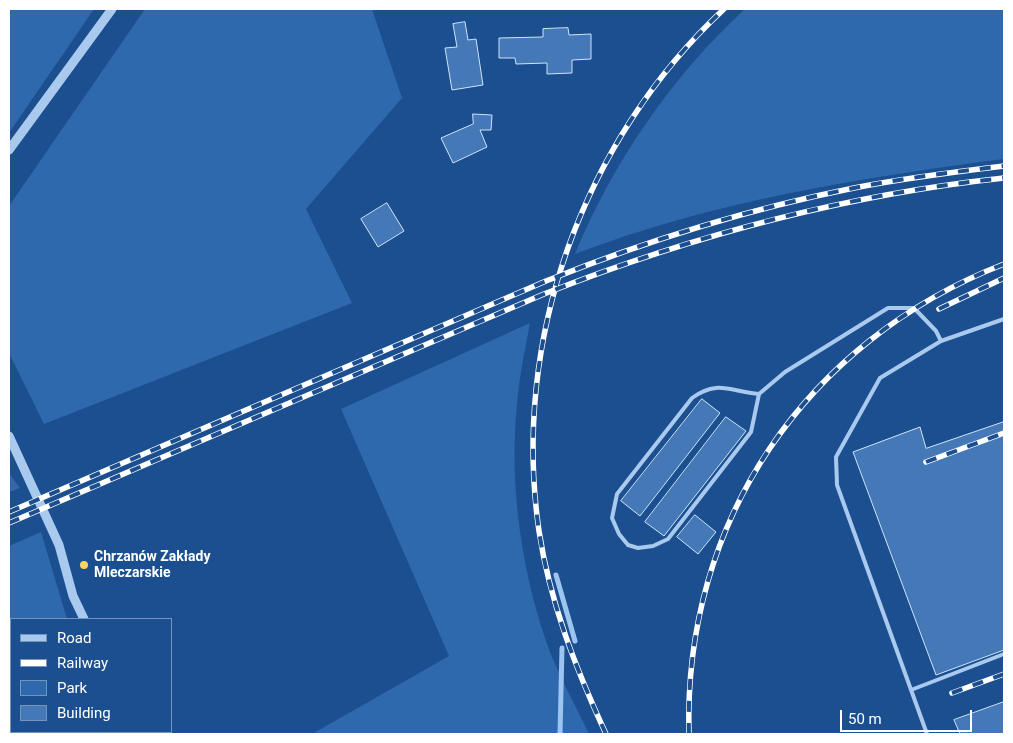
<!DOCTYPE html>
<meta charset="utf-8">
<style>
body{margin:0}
#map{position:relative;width:1013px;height:743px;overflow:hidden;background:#1b4f8f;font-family:Roboto,sans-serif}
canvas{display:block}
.frame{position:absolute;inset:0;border:10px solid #fff;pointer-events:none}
.legend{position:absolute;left:10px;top:618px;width:162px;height:115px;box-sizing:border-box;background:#1b4f8f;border:1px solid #7695bc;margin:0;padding:6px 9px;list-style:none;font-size:15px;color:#fff}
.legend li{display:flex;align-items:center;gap:10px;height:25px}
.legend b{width:25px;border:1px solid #7695bc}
.scale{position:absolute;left:840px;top:710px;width:132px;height:22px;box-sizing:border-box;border:2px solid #fff;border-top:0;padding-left:6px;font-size:15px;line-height:18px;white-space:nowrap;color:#fff;-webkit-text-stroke:4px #1b4f8f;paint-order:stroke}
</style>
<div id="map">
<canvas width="1013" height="743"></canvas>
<div class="frame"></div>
<ul class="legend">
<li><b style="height:6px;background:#a9c9ee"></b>Road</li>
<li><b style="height:6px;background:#fff"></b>Railway</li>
<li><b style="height:14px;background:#2e69ad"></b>Park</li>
<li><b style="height:14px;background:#4478b7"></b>Building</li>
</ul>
<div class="scale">50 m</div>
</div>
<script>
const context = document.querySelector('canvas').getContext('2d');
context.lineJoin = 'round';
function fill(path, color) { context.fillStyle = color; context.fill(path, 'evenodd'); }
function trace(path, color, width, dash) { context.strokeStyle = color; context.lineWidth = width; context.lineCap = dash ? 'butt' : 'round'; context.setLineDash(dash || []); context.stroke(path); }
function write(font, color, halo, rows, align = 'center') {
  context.font = font + ' Roboto,sans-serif'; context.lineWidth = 5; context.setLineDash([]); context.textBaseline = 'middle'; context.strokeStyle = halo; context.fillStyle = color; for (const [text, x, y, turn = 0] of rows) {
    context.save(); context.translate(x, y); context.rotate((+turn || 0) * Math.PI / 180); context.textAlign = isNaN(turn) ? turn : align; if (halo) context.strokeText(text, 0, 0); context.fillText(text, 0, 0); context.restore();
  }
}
fill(new Path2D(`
 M 9,9 L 94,9 L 9,133 Z
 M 145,9 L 372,9 L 402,98 L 306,209 L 352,303 L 44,424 L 9,353 L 9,206 Z
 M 745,9 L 1004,9 L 1004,159 C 859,178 713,201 575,254 C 613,162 672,76 745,9 Z
 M 530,323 C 525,350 519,378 517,405 C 509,483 521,567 546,641 C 557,673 575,704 589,734 L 312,734 L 449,656 L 341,409 Z
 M 9,473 L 20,488 L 9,492 Z
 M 41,532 L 67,619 L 11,619 L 11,732 L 113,732 L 114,734 L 9,734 L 9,546 Z`), '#2e69ad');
trace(new Path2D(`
 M 556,575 L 575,641
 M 125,732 L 126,734
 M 560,734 L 562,648`), '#9cc4f0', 5);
const building = new Path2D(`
 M 465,22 L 468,40 L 476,39 L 483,85 L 452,90 L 445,48 L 457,47 L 453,24 Z
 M 568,28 L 569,35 L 591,34 L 591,59 L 572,60 L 572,73 L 547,74 L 547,63 L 516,64 L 515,58 L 499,58 L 499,38 L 543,37 L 543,29 Z
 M 473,114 L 492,115 L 491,130 L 480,130 L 487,147 L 453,163 L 441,138 L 473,124 Z
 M 387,203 L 404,231 L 378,247 L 361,219 Z
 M 702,399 L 720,413 L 640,516 L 621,501 Z
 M 726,417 L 746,431 L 664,536 L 645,522 Z
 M 1004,422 L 1004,650 L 936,675 L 853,452 L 920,427 L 926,448 Z
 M 695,515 L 716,532 L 698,554 L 677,537 Z
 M 1004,702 L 1004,734 L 960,734 L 954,720 Z`);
fill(building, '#4478b7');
trace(building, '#cfe3fa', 1);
trace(new Path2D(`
 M 759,394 C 731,392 718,379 692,398 L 617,494 L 612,518 L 619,534 L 628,545 L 638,548 L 653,546 L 668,539 L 751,432 L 759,394 L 785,372 L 888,308 L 914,308 L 936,331 L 941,341
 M 911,690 L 1004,654
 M 927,734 L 837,485 L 836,457 L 880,378 L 941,341 L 1004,319`), '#a9c9ee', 4);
trace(new Path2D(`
 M 9,150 L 112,9
 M 9,436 L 59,545 L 73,596 L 84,619
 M 137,732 L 139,734`), '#a9c9ee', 9);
const rail = new Path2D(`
 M 939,309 L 1004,278
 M 926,462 L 1004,433
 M 9,512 L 546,281 C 646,241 748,209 854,188 C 904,178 954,172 1004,166
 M 9,523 L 544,294 C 694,235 844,195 1004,178
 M 952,693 L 1004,674
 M 606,734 C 576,669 550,603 539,531 C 511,340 583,140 724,9
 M 689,734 C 683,521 806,341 1004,264`);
trace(rail, '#fff', 5.5);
trace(rail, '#1b4f8f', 4, [11]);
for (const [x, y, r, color] of [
 [84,565,5,"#ffd166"]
]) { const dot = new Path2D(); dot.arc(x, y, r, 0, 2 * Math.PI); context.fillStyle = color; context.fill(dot); trace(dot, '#1b4f8f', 2); }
write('bold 14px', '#fff', '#1b4f8f', [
 ["Chrzanów Zakłady",94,557],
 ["Mleczarskie",94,573]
], 'left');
</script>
